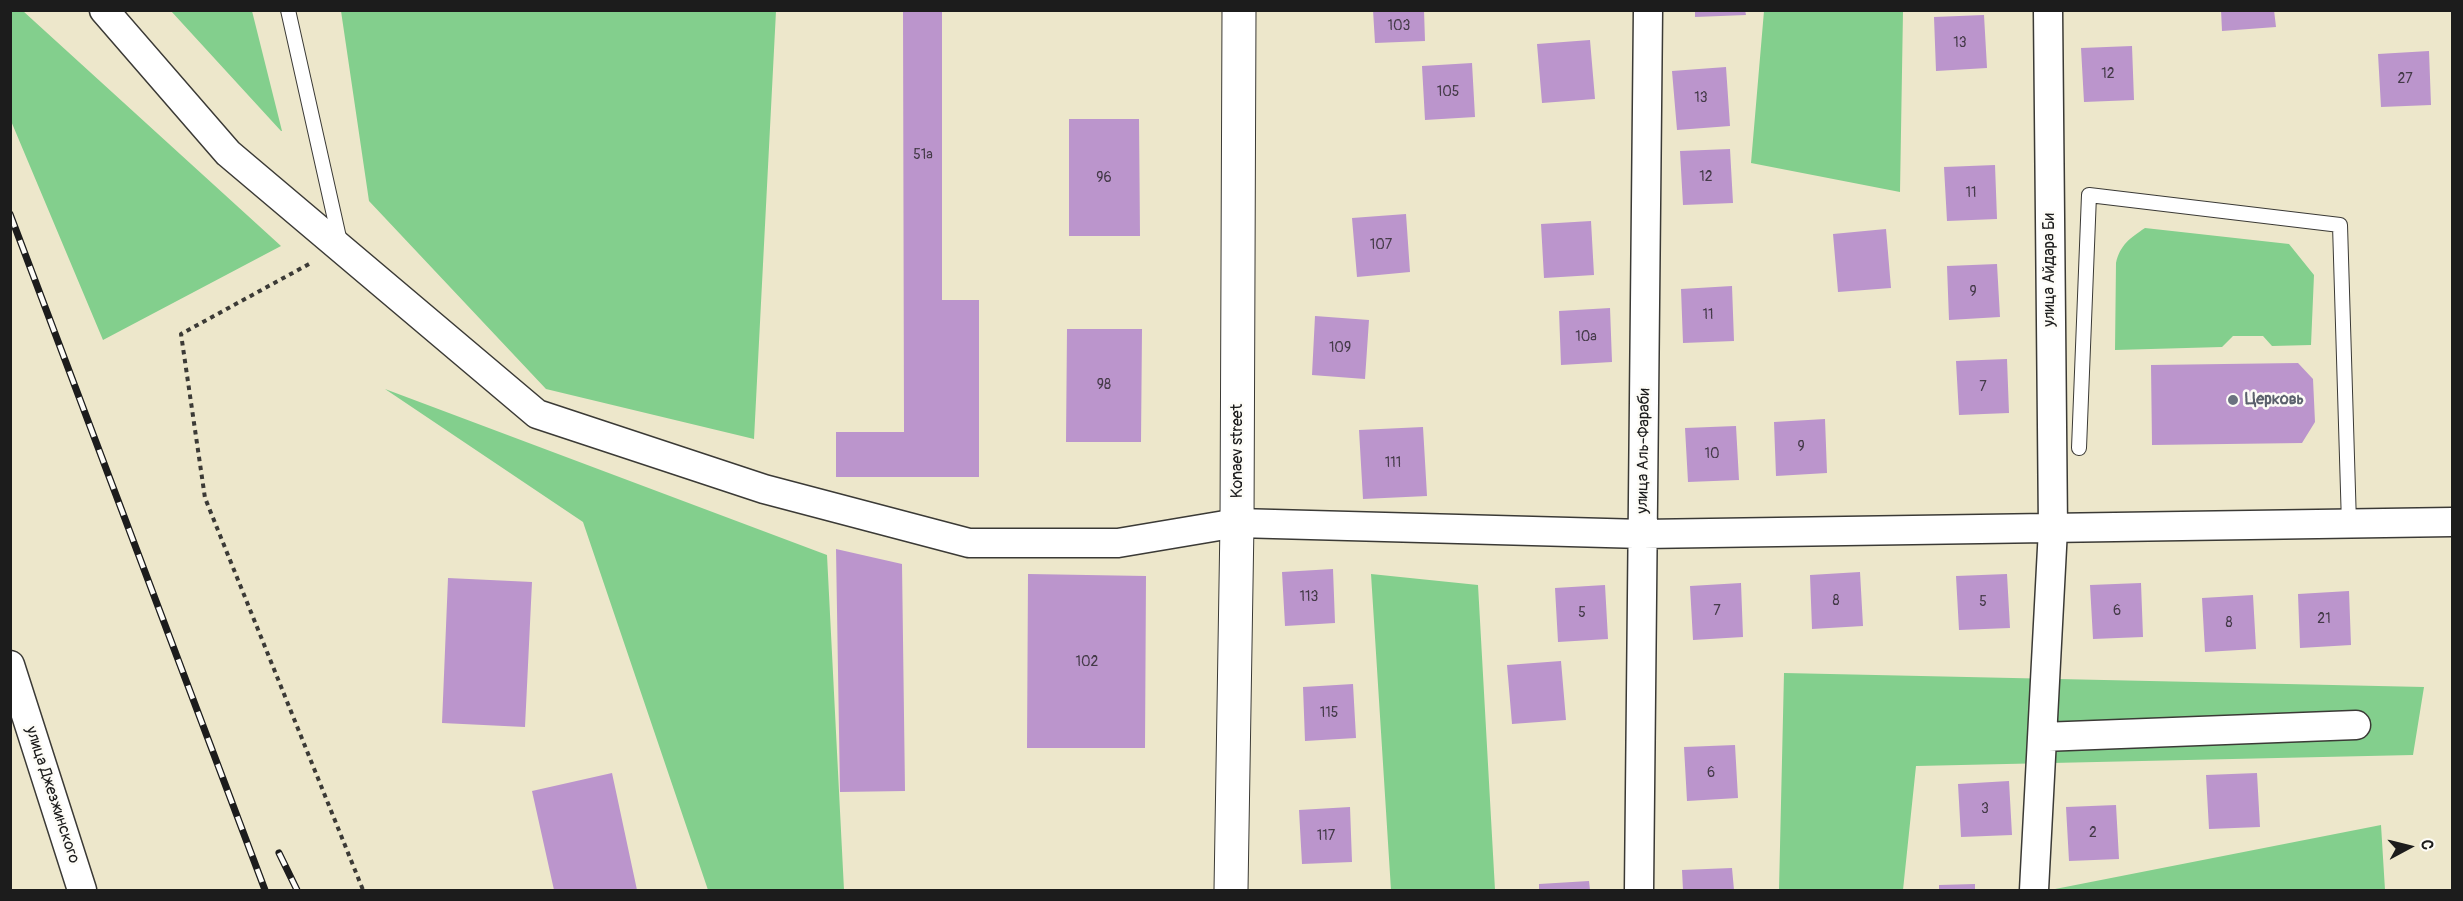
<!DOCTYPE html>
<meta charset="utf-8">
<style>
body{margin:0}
#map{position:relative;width:2463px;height:901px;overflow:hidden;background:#ede7cb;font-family:Pangolin,sans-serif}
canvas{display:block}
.frame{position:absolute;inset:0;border:12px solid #1c1c1c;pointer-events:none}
.north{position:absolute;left:2379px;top:817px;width:60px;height:60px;-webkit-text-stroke:4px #fdfcf7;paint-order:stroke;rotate:83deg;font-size:16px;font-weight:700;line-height:24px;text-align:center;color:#1c1c1c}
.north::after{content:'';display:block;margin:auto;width:21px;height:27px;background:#1c1c1c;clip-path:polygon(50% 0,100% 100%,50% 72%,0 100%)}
</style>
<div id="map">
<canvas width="2463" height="901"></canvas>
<div class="frame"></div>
<div class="north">С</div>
</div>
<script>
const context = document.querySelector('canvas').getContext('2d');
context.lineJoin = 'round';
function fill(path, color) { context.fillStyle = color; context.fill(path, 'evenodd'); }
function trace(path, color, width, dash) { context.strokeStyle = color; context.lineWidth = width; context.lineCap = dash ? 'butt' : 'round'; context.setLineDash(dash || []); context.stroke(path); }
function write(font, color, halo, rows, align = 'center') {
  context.font = font + ' Pangolin,sans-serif'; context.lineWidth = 5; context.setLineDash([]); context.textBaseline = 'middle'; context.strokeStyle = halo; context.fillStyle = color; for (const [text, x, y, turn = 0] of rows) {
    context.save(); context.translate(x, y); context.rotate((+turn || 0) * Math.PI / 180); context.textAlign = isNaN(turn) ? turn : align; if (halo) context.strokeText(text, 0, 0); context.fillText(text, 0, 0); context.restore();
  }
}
fill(new Path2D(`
 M 10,11 L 23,11 L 281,246 L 103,340 L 11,121 Z
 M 171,11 L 252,11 L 282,131 L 281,131 Z
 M 341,11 L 776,11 L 754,439 L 546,389 L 369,201 Z
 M 1764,11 L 1903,11 L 1900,192 L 1751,163 Z
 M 2145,228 L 2289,244 L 2314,275 L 2311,345 L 2272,346 L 2263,336 L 2233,336 L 2222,347 L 2115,350 L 2116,263 C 2120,245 2130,238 2145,228 Z
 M 385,389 L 827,555 L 844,890 L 708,890 L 583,522 Z
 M 1371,574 L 1478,585 L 1495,890 L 1391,890 Z
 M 1784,673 L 2424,687 L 2413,755 L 1916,766 L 1903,890 L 1779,890 Z
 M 2381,825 L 2385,890 L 2050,890 Z`), '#83cf8d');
fill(new Path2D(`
 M 903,10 L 942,10 L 942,300 L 979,300 L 979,477 L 836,477 L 836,432 L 904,432 Z
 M 1373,10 L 1424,10 L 1425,41 L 1375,43 Z
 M 1695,10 L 1745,10 L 1746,15 L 1695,17 Z
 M 2221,10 L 2274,10 L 2276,27 L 2222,31 Z
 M 1984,15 L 1987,68 L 1936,71 L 1934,17 Z
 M 1590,40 L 1595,99 L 1542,103 L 1537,44 Z
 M 2132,46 L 2134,100 L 2084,102 L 2081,48 Z
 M 2429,51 L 2431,105 L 2381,107 L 2378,54 Z
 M 1472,63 L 1475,117 L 1425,120 L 1422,66 Z
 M 1726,67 L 1730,126 L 1677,130 L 1672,71 Z
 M 1069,119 L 1139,119 L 1140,236 L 1069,236 Z
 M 1730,149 L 1733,203 L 1683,205 L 1680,151 Z
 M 1995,165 L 1997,219 L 1947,221 L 1944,167 Z
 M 1406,214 L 1410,272 L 1357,277 L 1352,218 Z
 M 1591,221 L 1594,275 L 1544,278 L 1541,224 Z
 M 1886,229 L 1891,288 L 1838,292 L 1833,234 Z
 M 1997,264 L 2000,317 L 1949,320 L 1947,266 Z
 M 1732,286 L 1734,341 L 1683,343 L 1681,289 Z
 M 1610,308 L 1612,362 L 1561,365 L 1559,311 Z
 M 1315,316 L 1369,320 L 1365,379 L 1312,375 Z
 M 1067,329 L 1142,329 L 1141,442 L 1066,442 Z
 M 2007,359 L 2009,413 L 1959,415 L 1956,361 Z
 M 2298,363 L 2313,379 L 2315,422 L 2302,443 L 2152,445 L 2151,365 Z
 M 1825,419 L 1827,473 L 1776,476 L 1774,422 Z
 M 1736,426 L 1739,480 L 1688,482 L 1685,428 Z
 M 1423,427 L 1427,496 L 1363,499 L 1359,430 Z
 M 836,549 L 902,564 L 905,791 L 840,792 Z
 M 1333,569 L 1335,623 L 1285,626 L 1282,572 Z
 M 1860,572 L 1863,626 L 1812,629 L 1810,575 Z
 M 1028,574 L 1146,576 L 1145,748 L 1027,748 Z
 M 2007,574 L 2010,628 L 1959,630 L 1956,576 Z
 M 448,578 L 532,582 L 525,727 L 442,723 Z
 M 1741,583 L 1743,637 L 1693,640 L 1690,586 Z
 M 2141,583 L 2143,637 L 2093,639 L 2090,585 Z
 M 1605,585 L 1608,639 L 1558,642 L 1555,588 Z
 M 2349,591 L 2351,645 L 2300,648 L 2298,594 Z
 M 2253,595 L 2256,649 L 2205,652 L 2202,598 Z
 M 1561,661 L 1566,720 L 1512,724 L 1507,665 Z
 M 1353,684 L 1356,738 L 1305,741 L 1303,687 Z
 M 1735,745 L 1738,798 L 1687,801 L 1684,747 Z
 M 612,773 L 637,890 L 554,890 L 532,791 Z
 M 2257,773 L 2260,827 L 2209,829 L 2206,775 Z
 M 2009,781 L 2012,835 L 1961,837 L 1958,784 Z
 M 2116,805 L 2119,859 L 2069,861 L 2066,807 Z
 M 1350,807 L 1352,862 L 1302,864 L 1299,810 Z
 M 1732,868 L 1734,890 L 1683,890 L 1682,870 Z
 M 1589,881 L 1590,890 L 1539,890 L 1539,884 Z
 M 1975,884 L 1975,890 L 1939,890 L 1939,885 Z`), '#bb95cc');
const service = new Path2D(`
 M 288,10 L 340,242
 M 2079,448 L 2089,195 L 2340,225 L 2349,524`);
const minor = new Path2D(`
 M 104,10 L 228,153 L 537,414 L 764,489 L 969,543 L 1118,543 L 1237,523 L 1643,534 L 2452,522
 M 10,665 L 82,890
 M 2042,737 L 2356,725
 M 1639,890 L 1648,10
 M 2034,890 L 2053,529 L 2048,10`);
const secondary = new Path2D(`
 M 1231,890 L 1237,523 L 1239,10`);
trace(service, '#3b3a36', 16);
trace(minor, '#3b3a36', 31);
trace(secondary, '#3b3a36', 35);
trace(new Path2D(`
 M 309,264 L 181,334 L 205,498 L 363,890`), '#3b3a36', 4, [4.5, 4.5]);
trace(service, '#fff', 14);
trace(minor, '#fff', 28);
trace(secondary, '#fff', 33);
const rail = new Path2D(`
 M 10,214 L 265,890
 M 279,853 L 297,890`);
trace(rail, '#1c1c1c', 7);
trace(rail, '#fdfcf7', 4.5, [14]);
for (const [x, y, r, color] of [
 [2233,400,6,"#6b7280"]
]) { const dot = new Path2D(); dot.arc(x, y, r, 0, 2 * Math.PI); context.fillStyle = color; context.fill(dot); trace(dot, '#fdfcf7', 2); }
write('14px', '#443a48', null, [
 ["103",1399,26],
 ["13",1960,43],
 ["12",2108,74],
 ["27",2405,79],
 ["105",1448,92],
 ["13",1701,98],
 ["51а",923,155],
 ["12",1706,177],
 ["96",1104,178],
 ["11",1971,193],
 ["107",1381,245],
 ["9",1973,292],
 ["11",1708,315],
 ["10а",1586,337],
 ["109",1340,348],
 ["98",1104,385],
 ["7",1983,387],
 ["9",1801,447],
 ["10",1712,454],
 ["111",1393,463],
 ["113",1309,597],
 ["8",1836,601],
 ["5",1983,602],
 ["7",1717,611],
 ["6",2117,611],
 ["5",1582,613],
 ["21",2324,619],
 ["8",2229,623],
 ["102",1087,662],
 ["115",1329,713],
 ["6",1711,773],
 ["3",1985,809],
 ["2",2093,833],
 ["117",1326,836]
]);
write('16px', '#1c1c1c', '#fdfcf7', [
 ["улица Айдара Би",2050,270,-90],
 ["Konaev street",1238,451,-90],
 ["улица Аль-Фараби",1644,451,-89],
 ["улица Джезжинского",52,795,72]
]);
write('bold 16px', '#5b616d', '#fdfcf7', [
 ["Церковь",2245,400]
], 'left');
</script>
